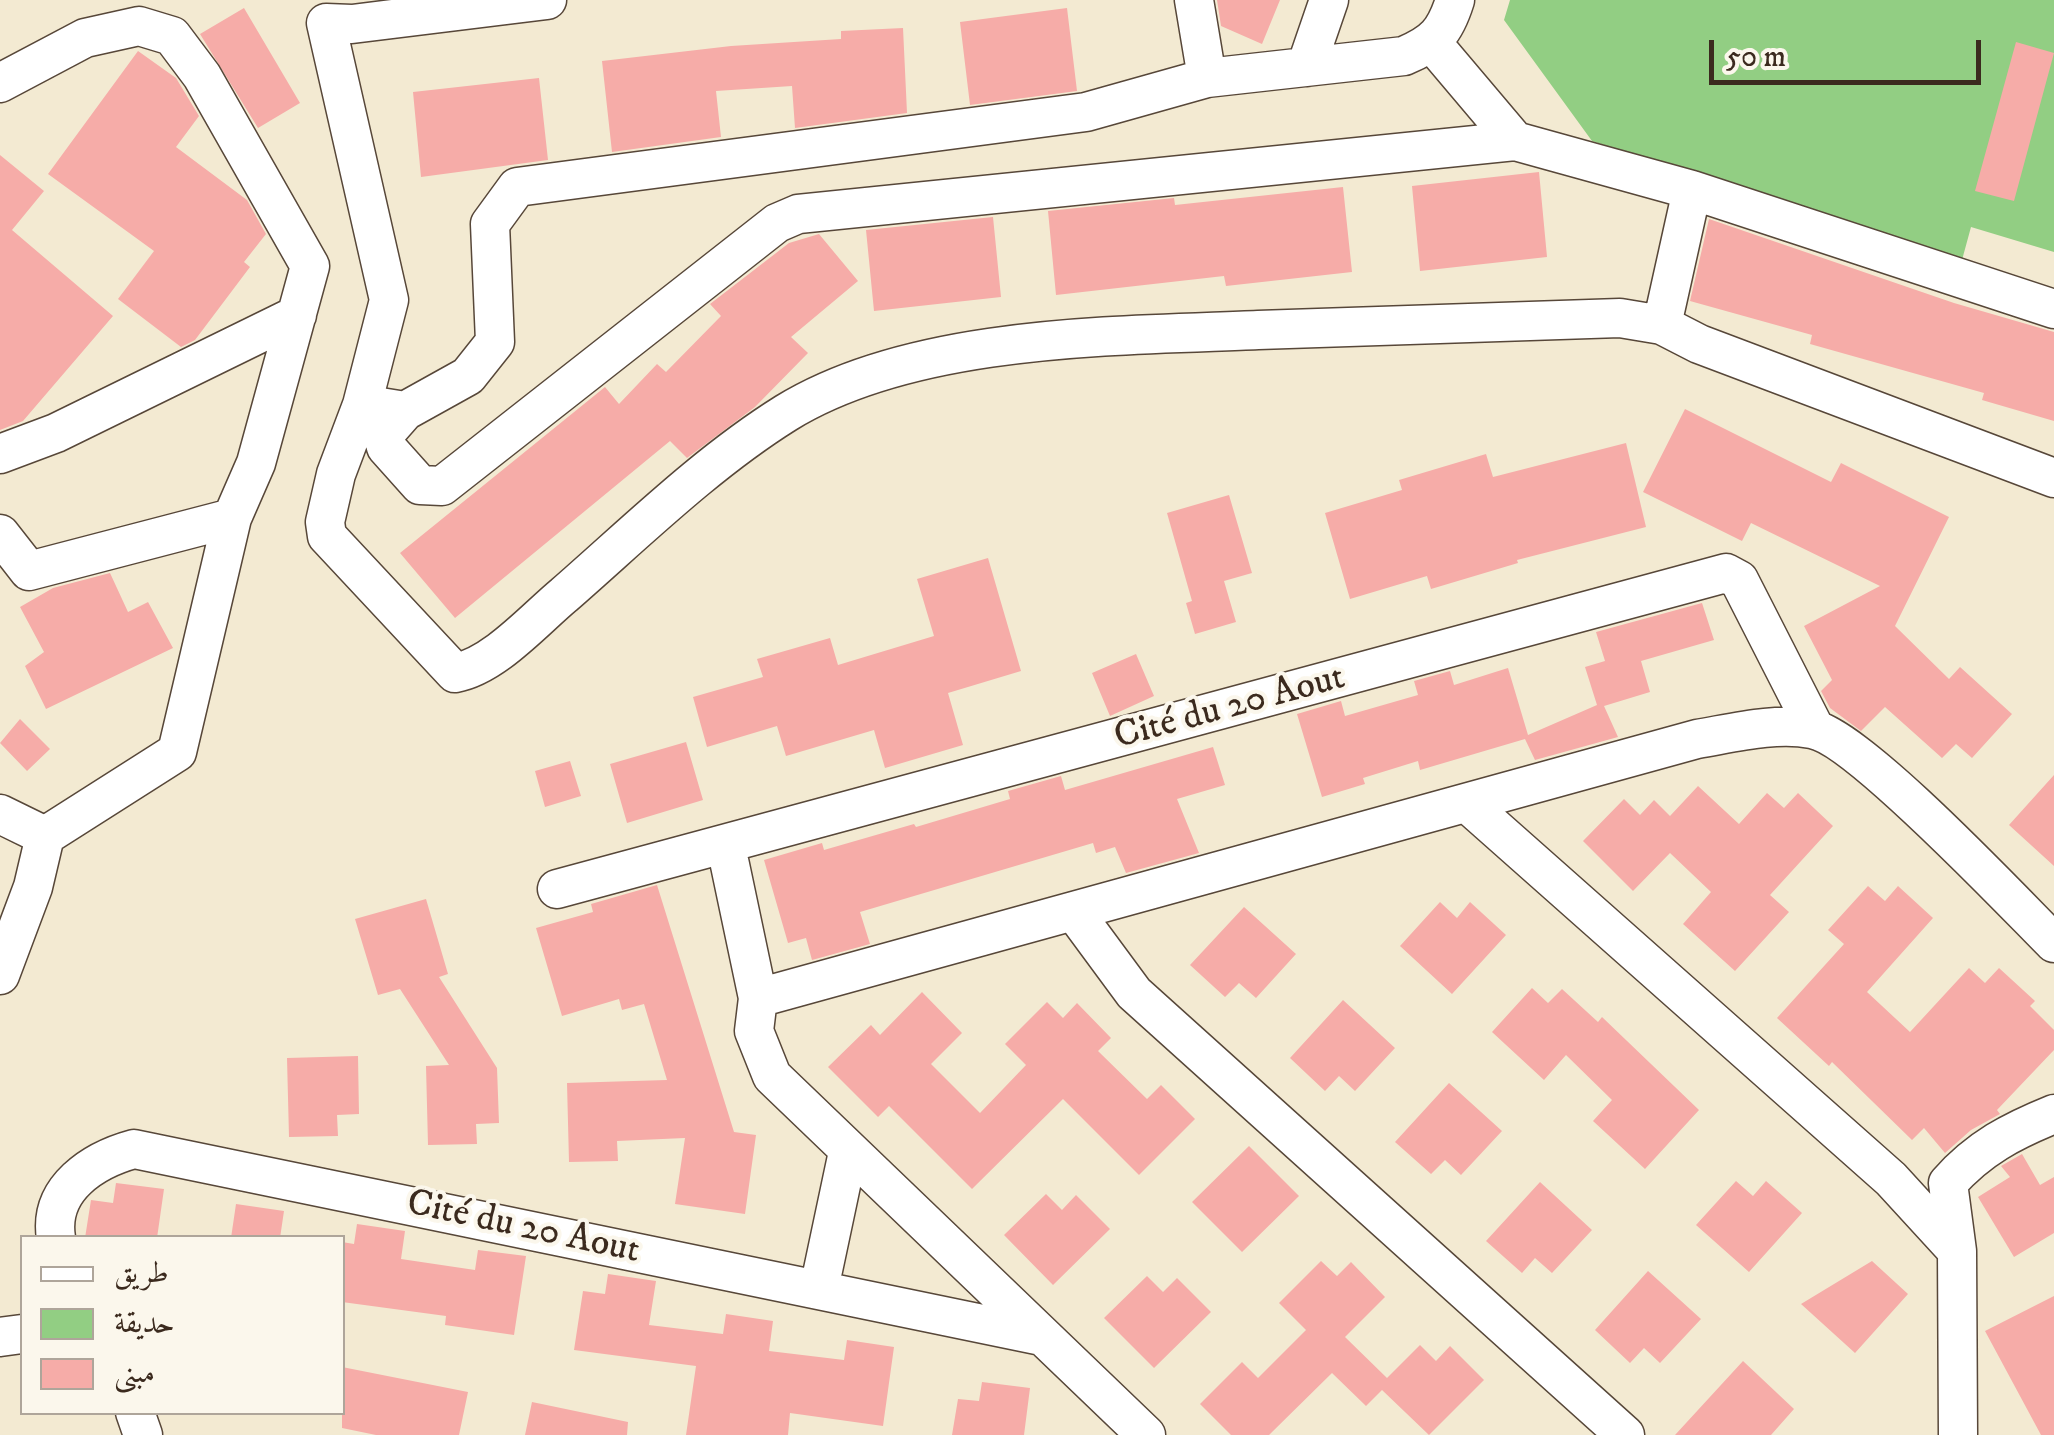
<!DOCTYPE html>
<meta charset="utf-8">
<style>
body{margin:0}
#map{position:relative;width:2054px;height:1435px;overflow:hidden;background:#f3ead2;font-family:"IM FELL DW Pica",Amiri,serif}
canvas{display:block}
.legend{position:absolute;left:20px;top:1235px;width:325px;height:180px;box-sizing:border-box;background:#fbf7ec;border:2px solid #aea59a;margin:0;padding:12px 18px;list-style:none;font-size:30px;color:#3b2a1e}
.legend li{display:flex;align-items:center;gap:20px;height:50px}
.legend b{width:50px;border:2px solid #aea59a}
.scale{position:absolute;left:1709px;top:40px;width:272px;height:45px;box-sizing:border-box;border:5px solid #3b2a1e;border-top:0;padding-left:12px;font-size:30px;line-height:35px;white-space:nowrap;color:#3b2a1e;-webkit-text-stroke:8px #fbf7ec;paint-order:stroke}
</style>
<div id="map">
<canvas width="2054" height="1435"></canvas>
<ul class="legend">
<li><b style="height:12px;background:#fff"></b>طريق</li>
<li><b style="height:28px;background:#92ce83"></b>حديقة</li>
<li><b style="height:28px;background:#f6aca8"></b>مبنى</li>
</ul>
<div class="scale">50 m</div>
</div>
<script>
const context = document.querySelector('canvas').getContext('2d');
context.lineJoin = 'round';
function fill(path, color) { context.fillStyle = color; context.fill(path, 'evenodd'); }
function trace(path, color, width, dash) { context.strokeStyle = color; context.lineWidth = width; context.lineCap = dash ? 'butt' : 'round'; context.setLineDash(dash || []); context.stroke(path); }
function write(font, color, halo, rows, align = 'center') {
  context.font = font + ' "IM FELL DW Pica",serif'; context.lineWidth = 8; context.setLineDash([]); context.textBaseline = 'middle'; context.strokeStyle = halo; context.fillStyle = color; for (const [text, x, y, turn = 0] of rows) {
    context.save(); context.translate(x, y); context.rotate((+turn || 0) * Math.PI / 180); context.textAlign = isNaN(turn) ? turn : align; if (halo) context.strokeText(text, 0, 0); context.fillText(text, 0, 0); context.restore();
  }
}
fill(new Path2D(`
 M 1510,0 L 2054,0 L 2054,252 L 1971,227 L 1962,260 L 1592,141 L 1504,20 Z`), '#92ce83');
fill(new Path2D(`
 M 1217,0 L 1280,0 L 1262,44 L 1221,26 Z
 M 244,8 L 300,103 L 258,128 L 200,34 Z
 M 1067,8 L 1077,91 L 970,105 L 960,22 Z
 M 903,28 L 907,113 L 795,128 L 792,86 L 716,91 L 721,137 L 612,152 L 602,61 L 731,46 L 841,39 L 841,31 Z
 M 2016,42 L 2054,53 L 2014,201 L 1975,191 Z
 M 138,51 L 176,78 L 199,116 L 176,147 L 247,200 L 266,234 L 244,262 L 250,267 L 195,340 L 181,347 L 118,299 L 154,251 L 48,174 Z
 M 539,78 L 548,160 L 421,177 L 413,92 Z
 M 0,155 L 44,191 L 12,230 L 113,316 L 23,421 L 0,430 Z
 M 1539,172 L 1547,257 L 1420,271 L 1412,186 Z
 M 1343,187 L 1352,272 L 1226,286 L 1224,276 L 1056,295 L 1048,211 L 1174,198 L 1175,205 Z
 M 993,217 L 1001,297 L 874,311 L 866,230 Z
 M 1709,219 L 1954,303 L 2054,332 L 2054,421 L 1982,400 L 1984,393 L 1810,344 L 1812,335 L 1690,301 Z
 M 819,234 L 858,281 L 791,337 L 808,353 L 755,407 L 687,458 L 670,441 L 455,618 L 400,553 L 605,387 L 619,404 L 657,364 L 666,372 L 721,316 L 710,304 L 789,243 Z
 M 1685,409 L 1831,482 L 1841,463 L 1949,517 L 1895,626 L 1949,679 L 1960,667 L 2012,714 L 1972,758 L 1956,744 L 1942,758 L 1885,707 L 1861,731 L 1830,708 L 1821,691 L 1832,680 L 1804,626 L 1880,586 L 1751,523 L 1742,541 L 1643,492 Z
 M 1626,443 L 1646,527 L 1517,560 L 1518,563 L 1431,589 L 1427,576 L 1350,599 L 1325,513 L 1402,490 L 1399,480 L 1486,454 L 1493,477 Z
 M 1229,495 L 1252,573 L 1224,581 L 1236,622 L 1195,634 L 1186,603 L 1192,601 L 1167,513 Z
 M 988,558 L 1021,671 L 948,693 L 963,745 L 885,768 L 874,730 L 786,756 L 777,726 L 707,747 L 693,697 L 763,677 L 757,659 L 830,638 L 838,665 L 934,636 L 917,579 Z
 M 110,573 L 128,612 L 148,602 L 173,648 L 46,709 L 25,666 L 44,652 L 20,607 L 53,588 Z
 M 1702,603 L 1714,640 L 1641,661 L 1650,692 L 1604,706 L 1618,737 L 1535,760 L 1525,739 L 1420,770 L 1418,761 L 1363,778 L 1365,784 L 1322,797 L 1297,714 L 1341,701 L 1345,716 L 1418,695 L 1414,681 L 1450,671 L 1454,685 L 1508,668 L 1528,735 L 1597,705 L 1585,667 L 1605,661 L 1596,632 Z
 M 1136,654 L 1154,696 L 1110,716 L 1092,673 Z
 M 20,719 L 50,749 L 27,771 L 0,743 Z
 M 686,742 L 703,800 L 627,823 L 610,764 Z
 M 1213,747 L 1225,785 L 1177,799 L 1199,853 L 1126,873 L 1115,847 L 1096,853 L 1093,843 L 860,912 L 870,944 L 812,960 L 806,938 L 788,943 L 764,860 L 822,843 L 824,850 L 914,824 L 916,827 L 1010,799 L 1008,791 L 1061,776 L 1065,790 Z
 M 570,761 L 581,796 L 545,807 L 535,771 Z
 M 2054,775 L 2054,866 L 2009,825 Z
 M 1698,786 L 1739,824 L 1767,793 L 1784,808 L 1798,793 L 1833,826 L 1770,895 L 1789,912 L 1735,971 L 1683,924 L 1711,892 L 1670,853 L 1633,891 L 1583,841 L 1624,799 L 1640,815 L 1654,800 L 1670,816 Z
 M 657,885 L 734,1132 L 756,1135 L 745,1214 L 675,1204 L 685,1138 L 617,1141 L 618,1161 L 569,1162 L 567,1083 L 667,1080 L 644,1004 L 622,1010 L 619,999 L 562,1016 L 536,928 L 593,912 L 591,904 Z
 M 1868,886 L 1885,901 L 1898,886 L 1933,918 L 1867,992 L 1910,1032 L 1969,968 L 1985,983 L 1999,968 L 2035,1001 L 2030,1006 L 2054,1030 L 2054,1050 L 1997,1110 L 2000,1114 L 1971,1130 L 1945,1153 L 1924,1128 L 1912,1140 L 1832,1062 L 1829,1066 L 1777,1018 L 1844,944 L 1828,930 Z
 M 426,899 L 448,974 L 439,977 L 497,1068 L 499,1123 L 476,1124 L 477,1144 L 428,1145 L 426,1066 L 449,1065 L 400,989 L 378,995 L 355,919 Z
 M 1440,902 L 1457,918 L 1470,902 L 1506,935 L 1452,994 L 1400,946 Z
 M 1244,907 L 1296,954 L 1256,998 L 1239,983 L 1225,997 L 1190,965 Z
 M 1532,988 L 1548,1003 L 1562,989 L 1598,1022 L 1602,1017 L 1699,1110 L 1645,1169 L 1593,1121 L 1612,1100 L 1566,1055 L 1544,1080 L 1492,1032 Z
 M 922,992 L 962,1033 L 931,1064 L 980,1113 L 1026,1065 L 1005,1044 L 1047,1002 L 1063,1018 L 1077,1003 L 1111,1038 L 1098,1051 L 1147,1099 L 1161,1085 L 1195,1119 L 1139,1175 L 1063,1099 L 972,1189 L 889,1106 L 878,1117 L 828,1067 L 871,1025 L 880,1035 Z
 M 1343,1000 L 1395,1048 L 1355,1091 L 1339,1076 L 1325,1091 L 1290,1058 Z
 M 358,1056 L 359,1114 L 337,1115 L 338,1136 L 289,1137 L 287,1058 Z
 M 1449,1083 L 1502,1131 L 1461,1175 L 1445,1160 L 1431,1174 L 1395,1142 Z
 M 1249,1146 L 1299,1196 L 1242,1252 L 1192,1202 Z
 M 2022,1154 L 2040,1185 L 2054,1177 L 2054,1233 L 2014,1257 L 1978,1197 L 2010,1177 L 2001,1166 Z
 M 1736,1181 L 1753,1196 L 1766,1181 L 1802,1213 L 1749,1272 L 1696,1225 Z
 M 1540,1182 L 1592,1230 L 1552,1273 L 1535,1258 L 1522,1273 L 1486,1241 Z
 M 116,1183 L 164,1189 L 157,1238 L 85,1238 L 91,1200 L 113,1203 Z
 M 1046,1194 L 1062,1210 L 1076,1195 L 1110,1229 L 1053,1285 L 1004,1235 Z
 M 236,1204 L 284,1211 L 280,1238 L 231,1238 Z
 M 357,1224 L 405,1231 L 401,1259 L 475,1270 L 478,1250 L 526,1256 L 514,1335 L 445,1325 L 446,1316 L 342,1302 L 342,1242 L 354,1244 Z
 M 1321,1261 L 1337,1276 L 1351,1262 L 1385,1297 L 1345,1337 L 1387,1378 L 1420,1345 L 1436,1361 L 1450,1346 L 1484,1380 L 1429,1435 L 1382,1390 L 1366,1406 L 1332,1373 L 1269,1435 L 1231,1435 L 1200,1404 L 1242,1362 L 1258,1378 L 1306,1330 L 1279,1303 Z
 M 1872,1261 L 1908,1294 L 1855,1353 L 1801,1304 Z
 M 1648,1271 L 1701,1319 L 1660,1363 L 1644,1348 L 1630,1363 L 1595,1330 Z
 M 608,1274 L 656,1281 L 649,1325 L 723,1334 L 726,1314 L 773,1321 L 769,1351 L 844,1360 L 847,1340 L 894,1347 L 883,1426 L 790,1413 L 788,1435 L 686,1435 L 696,1366 L 574,1350 L 583,1291 L 605,1294 Z
 M 1147,1276 L 1163,1292 L 1177,1278 L 1211,1312 L 1154,1368 L 1104,1318 Z
 M 2054,1296 L 2054,1435 L 2041,1435 L 1985,1331 Z
 M 1743,1361 L 1794,1409 L 1771,1435 L 1675,1435 Z
 M 342,1367 L 468,1392 L 459,1435 L 376,1435 L 342,1428 Z
 M 982,1382 L 1030,1388 L 1024,1435 L 952,1435 L 958,1399 L 979,1401 Z
 M 532,1402 L 628,1422 L 627,1435 L 525,1435 Z`), '#f6aca8');
const street = new Path2D(`
 M 547,0 L 352,24 L 326,23 L 389,300 L 362,405 L 336,474 L 325,522 L 327,536 L 455,673 C 494,666 534,620 564,595 C 635,533 706,463 786,413 C 913,335 1112,336 1258,330 C 1379,325 1500,322 1620,318 L 1662,325 L 1699,344 L 2054,478
 M 1194,0 L 1207,78
 M 1433,44 L 1515,141
 M 1306,67 L 1329,0
 M 0,83 L 85,38 L 139,26 L 172,36 L 202,76 L 310,266 L 256,463 L 232,518
 M 1662,325 L 1692,190
 M 380,407 L 405,411 L 468,376 L 495,342 L 490,224 L 517,187 L 1086,112 L 1207,78 L 1404,56 C 1435,43 1445,32 1455,0
 M 405,411 L 383,436 L 386,447 L 420,485 L 442,486 L 777,223 L 798,214 L 1515,141 L 1692,190 L 2054,309
 M 0,454 L 56,433 L 297,315
 M 0,534 L 29,571 L 232,518 L 177,752 L 45,836
 M 1469,805 L 1891,1179 L 1957,1251
 M 0,814 L 45,836 L 33,887 L 0,975
 M 726,846 L 758,998
 M 557,889 L 1726,573 L 1739,580 L 1815,729
 M 1075,913 L 1134,993 L 1625,1435
 M 56,1238 C 48,1188 94,1160 134,1149 L 1041,1336
 M 819,1289 L 848,1152
 M 0,1337 L 22,1334
 M 135,1412 L 143,1435
 M 1146,1435 L 772,1076 L 754,1031 L 758,998 L 1697,739 C 1733,733 1775,722 1812,729 C 1858,737 2013,902 2054,943
 M 1958,1435 L 1957,1251 L 1948,1183 C 1979,1148 2012,1131 2054,1114`);
trace(street, '#574739', 41);
trace(street, '#fff', 38);
write('38px', '#3b2a1e', '#fbf7ec', [
 ["Cité du 20 Aout",1230,709,-15],
 ["Cité du 20 Aout",523,1229,12]
]);
</script>
